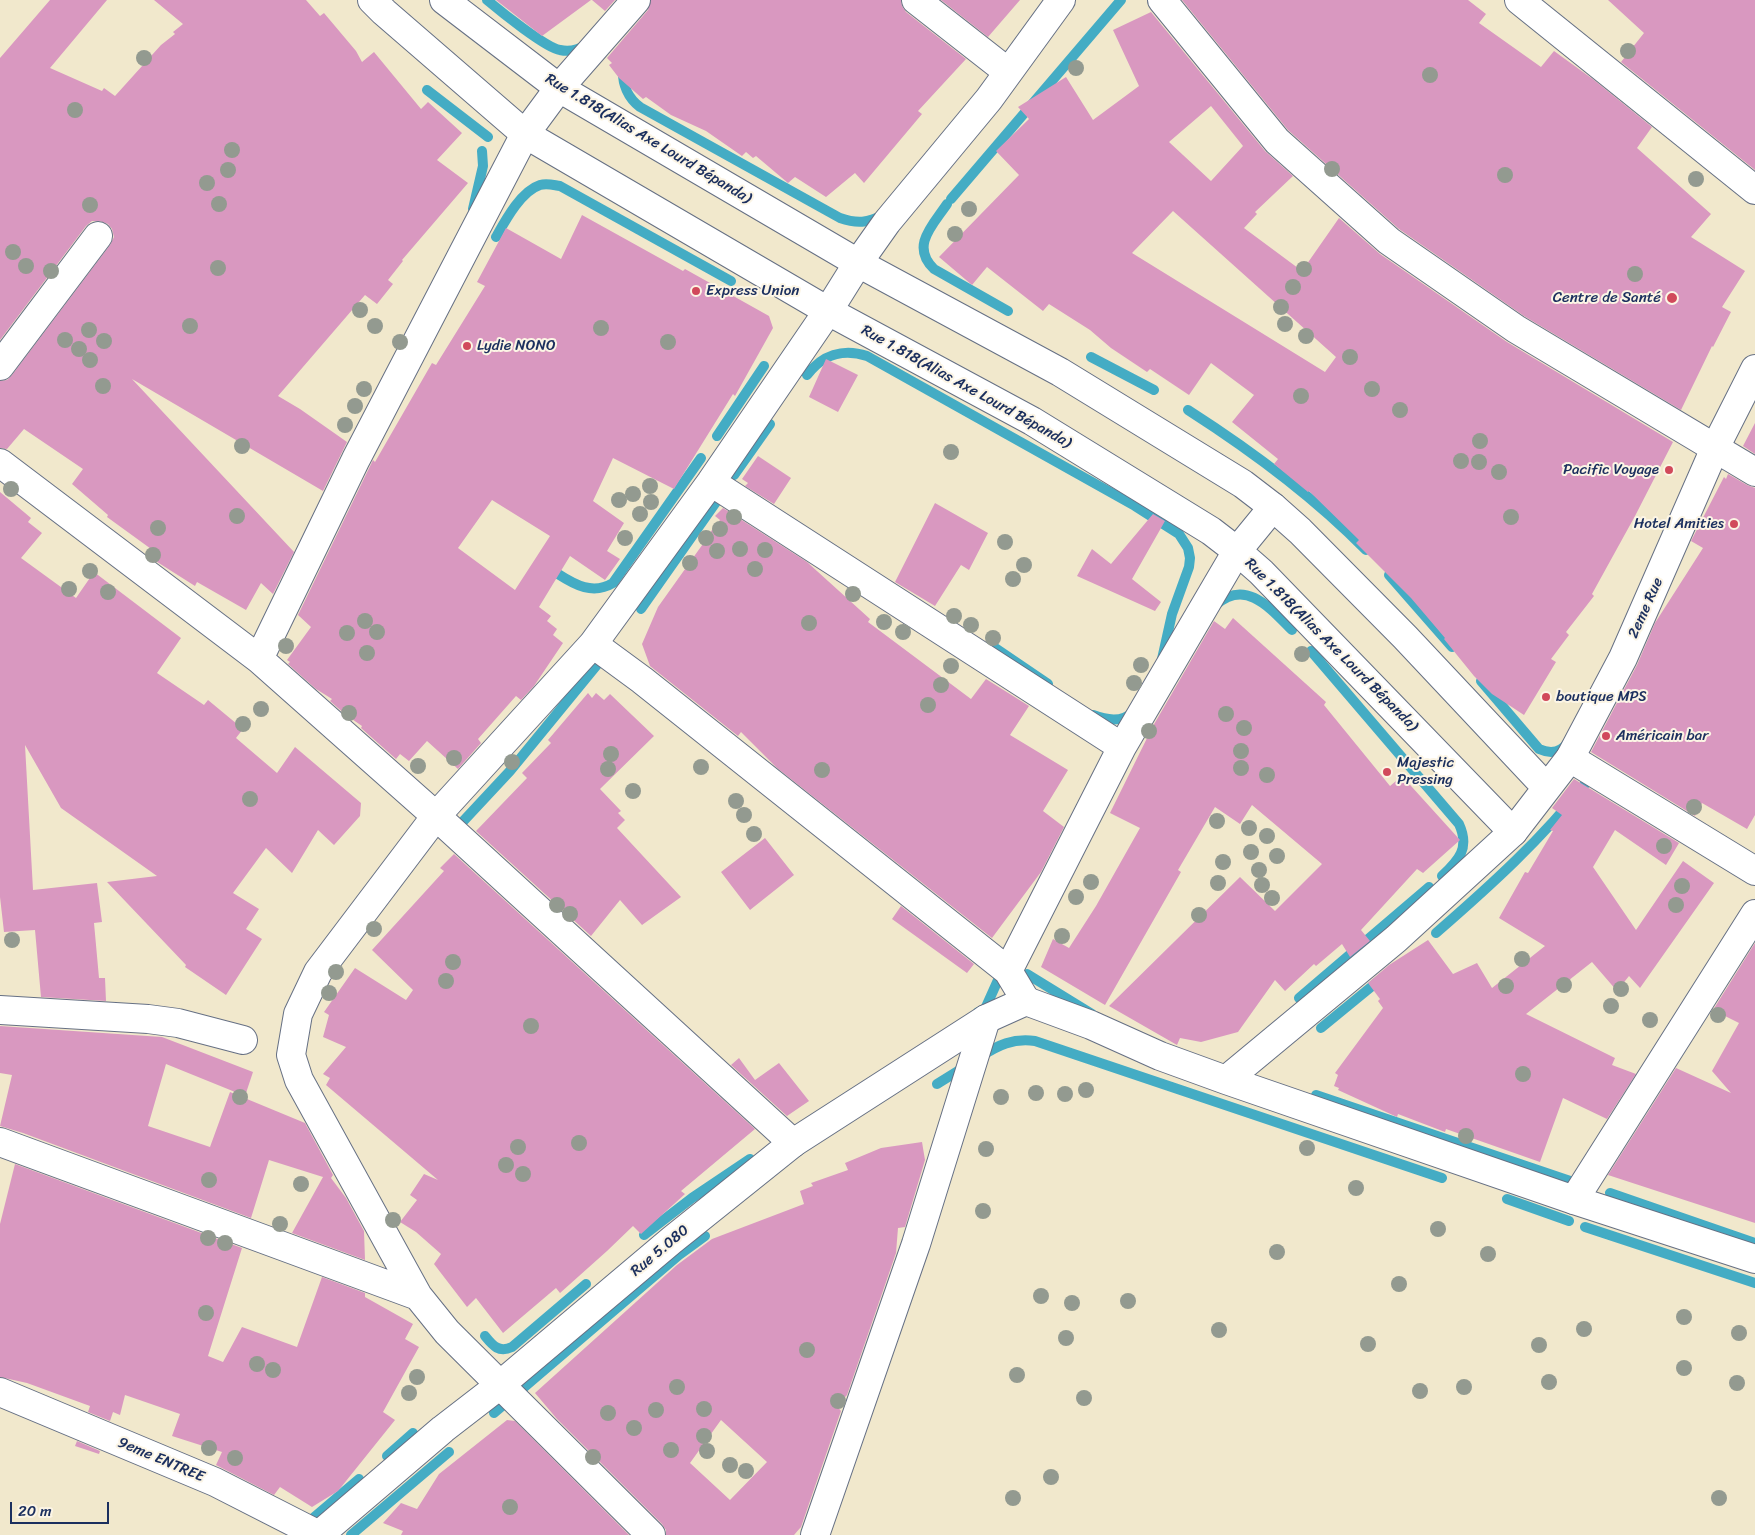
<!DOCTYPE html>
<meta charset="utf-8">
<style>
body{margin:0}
#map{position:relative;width:1755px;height:1535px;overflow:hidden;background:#f1e8cc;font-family:Sriracha,sans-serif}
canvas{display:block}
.scale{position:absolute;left:10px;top:1502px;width:99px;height:22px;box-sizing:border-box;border:2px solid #1b2f5e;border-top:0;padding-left:6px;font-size:15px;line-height:18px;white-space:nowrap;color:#1b2f5e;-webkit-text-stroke:4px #fcf5e5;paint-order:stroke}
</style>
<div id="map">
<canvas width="1755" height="1535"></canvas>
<div class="scale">20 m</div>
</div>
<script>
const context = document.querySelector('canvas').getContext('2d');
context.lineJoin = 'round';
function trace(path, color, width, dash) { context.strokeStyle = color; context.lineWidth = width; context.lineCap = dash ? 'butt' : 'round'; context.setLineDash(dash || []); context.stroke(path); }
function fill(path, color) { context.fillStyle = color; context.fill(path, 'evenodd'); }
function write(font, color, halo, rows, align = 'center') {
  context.font = font + ' Sriracha,sans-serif'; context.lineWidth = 4; context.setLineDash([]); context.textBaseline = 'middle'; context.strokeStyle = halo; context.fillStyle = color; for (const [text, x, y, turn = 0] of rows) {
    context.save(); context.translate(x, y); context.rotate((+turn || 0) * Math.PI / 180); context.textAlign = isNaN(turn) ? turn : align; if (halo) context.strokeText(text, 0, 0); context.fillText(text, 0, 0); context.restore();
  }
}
trace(new Path2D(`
 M 487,0 C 500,11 546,48 560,50 C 569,52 578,50 586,45
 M 623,69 C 622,84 628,98 640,107 L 840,218 C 857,224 868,223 883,215
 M 427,90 L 488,137
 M 951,199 L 1121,0
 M 947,204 C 933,225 910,246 934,269 L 1008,311
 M 473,209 L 483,166 L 482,151
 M 496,237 C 505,221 521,191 540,185 C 547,183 553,185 560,186 L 731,281
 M 1091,357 L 1154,390
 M 807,375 C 822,355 843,348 867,356 L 1135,506 L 1179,534 L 1188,548 L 1190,558 L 1189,567 L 1172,614 L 1162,659
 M 1188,410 C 1252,451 1312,495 1366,550
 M 717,436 L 764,366
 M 734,475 L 770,424
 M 558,574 C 575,585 593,595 613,583 L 701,458
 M 1389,575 L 1452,647
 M 1216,605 C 1246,578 1271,609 1292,630
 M 641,609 L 719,498
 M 995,648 L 1048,684
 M 1311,651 L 1459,824 C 1470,848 1459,860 1442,876
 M 1481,681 L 1539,749 C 1550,754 1561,753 1568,742
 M 1093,715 C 1106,720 1122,723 1133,712
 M 455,830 L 510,771 L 605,655
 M 1436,933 C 1490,886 1542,839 1586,783
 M 1027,974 L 1092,1014
 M 1299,998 L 1429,887
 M 978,1012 L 985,1009 L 998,980
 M 1321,1028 L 1382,978
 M 980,1057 C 998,1045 1013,1038 1035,1041 L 1442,1178
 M 937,1084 L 966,1066
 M 1316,1095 L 1582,1185
 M 1610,1193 L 1755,1243
 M 1507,1199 L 1569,1221
 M 1585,1227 L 1755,1283
 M 644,1235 L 692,1198 L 750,1159
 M 485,1336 C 493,1346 499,1353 512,1347 L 586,1284
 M 494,1413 L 679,1255 L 705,1236
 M 387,1456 L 413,1433
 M 312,1519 L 359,1479
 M 351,1535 L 449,1452`), '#44acc4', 10);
fill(new Path2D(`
 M 50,0 L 107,0 L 50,68 L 102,91 L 104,88 L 115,96 L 161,45 L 175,34 L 173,32 L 183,24 L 154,0 L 306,0 L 320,16 L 324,13 L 356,51 L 362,62 L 374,52 L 421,109 L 428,102 L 462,133 L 437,160 L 468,183 L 402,260 L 403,261 L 388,280 L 393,284 L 377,304 L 365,295 L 278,396 L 300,409 L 347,442 L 323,491 L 132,379 L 294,552 L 273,594 L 261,583 L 246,610 L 197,582 L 195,586 L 154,560 L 158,554 L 107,517 L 108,515 L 72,484 L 83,469 L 24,429 L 7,449 L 0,448 L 0,381 L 7,380 L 12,375 L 110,245 L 114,237 L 112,229 L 108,224 L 100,221 L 92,221 L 86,226 L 0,340 L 0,58 Z
 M 496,0 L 591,0 L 542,36 Z
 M 592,0 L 615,0 L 605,11 Z
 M 651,0 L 901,0 L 902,6 L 906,12 L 966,59 L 918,111 L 922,114 L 864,183 L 855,173 L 826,197 L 795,177 L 788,183 L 756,156 L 753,158 L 746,152 L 742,156 L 706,131 L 671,115 L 646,97 L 643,99 L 619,78 L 609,65 L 612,63 L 607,58 L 648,10 Z
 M 941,0 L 1020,0 L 988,37 Z
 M 1182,0 L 1468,0 L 1486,14 L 1479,23 L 1541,67 L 1554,51 L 1594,80 L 1652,127 L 1637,148 L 1711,214 L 1691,237 L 1745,271 L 1722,307 L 1731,312 L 1713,347 L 1712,346 L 1681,410 L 1524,316 L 1399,229 L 1288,130 Z
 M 1608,0 L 1755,0 L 1755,170 L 1621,62 L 1644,33 Z
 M 1151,12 L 1265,151 L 1293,176 L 1255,212 L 1257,214 L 1244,228 L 1302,271 L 1339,218 L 1380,254 L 1507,342 L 1673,442 L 1635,516 L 1592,594 L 1594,596 L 1566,632 L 1569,635 L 1551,659 L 1556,662 L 1524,715 L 1492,694 L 1474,676 L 1444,639 L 1445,638 L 1411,598 L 1356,543 L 1359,540 L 1309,491 L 1308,492 L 1274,464 L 1278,459 L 1232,422 L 1254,395 L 1211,363 L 1189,395 L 1150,369 L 1147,372 L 1111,348 L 1090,330 L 1049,304 L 1043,311 L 987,267 L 972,285 L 939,257 L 1019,175 L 996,151 L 1029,119 L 1018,107 L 1066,77 L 1093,120 L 1139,86 L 1113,30 ZM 1211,106 L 1243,146 L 1211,181 L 1169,142 ZM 1173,211 L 1336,357 L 1325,372 L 1132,253 Z
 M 582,215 L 683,271 L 685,269 L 769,316 L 773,328 L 735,396 L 733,394 L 674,489 L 613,458 L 593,501 L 624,523 L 607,551 L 620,559 L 605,580 L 570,556 L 539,607 L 551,616 L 547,621 L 557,629 L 553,635 L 563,643 L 534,686 L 521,700 L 516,696 L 478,739 L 481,743 L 458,769 L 427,741 L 409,761 L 400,754 L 396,759 L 361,728 L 362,726 L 346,715 L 330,701 L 332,699 L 316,689 L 288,664 L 290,662 L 287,660 L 311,627 L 298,615 L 373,460 L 375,462 L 432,363 L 436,365 L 485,286 L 477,282 L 506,228 L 561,259 ZM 492,500 L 550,536 L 515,590 L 458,548 Z
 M 826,359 L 858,375 L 838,412 L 809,397 Z
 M 1755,423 L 1755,454 L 1743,446 Z
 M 758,456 L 791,478 L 774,504 L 745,486 L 748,483 L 742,479 Z
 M 1728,474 L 1747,485 L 1755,488 L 1755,815 L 1747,829 L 1702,803 L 1695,816 L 1591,752 L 1637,665 L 1655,623 L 1703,548 L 1691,541 L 1724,477 L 1726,479 Z
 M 0,492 L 31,518 L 28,522 L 42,533 L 21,558 L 76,598 L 94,572 L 181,638 L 157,673 L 204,705 L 208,700 L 243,729 L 236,738 L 277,773 L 295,747 L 361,803 L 360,816 L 334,845 L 318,830 L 292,873 L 266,848 L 233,893 L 259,909 L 246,929 L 262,939 L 226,995 L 185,967 L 186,965 L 107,882 L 157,876 L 61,808 L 25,745 L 33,890 L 97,883 L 102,922 L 94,923 L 99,978 L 105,978 L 106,1001 L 41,997 L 35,930 L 4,932 L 0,897 Z
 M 935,503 L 988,533 L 969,570 L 961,565 L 935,606 L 895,582 Z
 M 723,508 L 807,562 L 870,619 L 868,622 L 971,699 L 986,679 L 1029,706 L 1010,735 L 1068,770 L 1043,811 L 1064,827 L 1041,872 L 992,938 L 777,768 L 741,732 L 738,736 L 650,666 L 642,644 L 658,607 L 705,541 L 704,540 L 720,520 L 715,516 Z
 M 1153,514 L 1165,521 L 1132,579 L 1161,602 L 1155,611 L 1077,576 L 1092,549 L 1111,564 Z
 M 1233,618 L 1326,702 L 1324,705 L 1390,786 L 1402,776 L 1460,840 L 1423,873 L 1417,869 L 1361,930 L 1370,941 L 1350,957 L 1342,944 L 1316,966 L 1314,964 L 1285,991 L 1275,980 L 1238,1032 L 1201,1042 L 1180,1038 L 1177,1045 L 1109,1006 L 1240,877 L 1275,911 L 1322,864 L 1252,805 L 1240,824 L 1215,807 L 1178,870 L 1181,872 L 1105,1005 L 1041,967 L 1053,939 L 1069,948 L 1096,906 L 1140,828 L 1110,813 L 1153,726 L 1214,621 L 1225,629 Z
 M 588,693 L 592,698 L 596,693 L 604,700 L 610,694 L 654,736 L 600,789 L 621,811 L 618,813 L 625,820 L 617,828 L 681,897 L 642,925 L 620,900 L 591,936 L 476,831 L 527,778 L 522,773 L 551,743 L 548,740 Z
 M 1574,779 L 1679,843 L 1666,865 L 1615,830 L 1593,867 L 1636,930 L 1683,861 L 1714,883 L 1640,988 L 1629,976 L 1617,991 L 1592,962 L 1526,1014 L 1615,1058 L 1612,1065 L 1636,1074 L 1607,1119 L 1563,1098 L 1540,1162 L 1446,1129 L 1445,1132 L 1398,1114 L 1397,1117 L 1338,1090 L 1339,1088 L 1334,1086 L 1338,1075 L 1335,1073 L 1383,1008 L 1378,1001 L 1380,999 L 1368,983 L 1389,965 L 1428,940 L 1453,974 L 1477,963 L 1492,988 L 1545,946 L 1499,918 L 1525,872 L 1528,873 L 1553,831 L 1550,830 L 1562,815 L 1552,808 Z
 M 765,838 L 794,875 L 750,910 L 721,872 Z
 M 454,854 L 755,1129 L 681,1191 L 685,1194 L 641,1234 L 633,1226 L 607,1251 L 560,1293 L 556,1288 L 503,1333 L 476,1298 L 467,1307 L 434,1264 L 441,1254 L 416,1232 L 400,1222 L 417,1200 L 410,1195 L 424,1174 L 438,1180 L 326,1085 L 330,1078 L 323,1074 L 346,1047 L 323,1037 L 329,1015 L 324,1012 L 355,968 L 406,1000 L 413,990 L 372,950 L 444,871 L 440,868 Z
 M 901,906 L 974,964 L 967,973 L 892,919 Z
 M 1755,943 L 1755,1223 L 1608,1175 L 1676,1068 L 1731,1093 L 1712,1071 L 1739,1023 L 1713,1010 Z
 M 0,1026 L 162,1037 L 253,1072 L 245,1096 L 166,1064 L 148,1126 L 210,1147 L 230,1092 L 305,1123 L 333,1175 L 331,1178 L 346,1198 L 364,1231 L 365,1260 L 292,1233 L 323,1177 L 269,1160 L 251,1218 L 23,1133 L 0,1126 L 12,1075 L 0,1073 Z
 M 739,1058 L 755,1080 L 779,1063 L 809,1101 L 787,1116 L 731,1065 Z
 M 922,1142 L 925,1160 L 905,1227 L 898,1228 L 896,1253 L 847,1395 L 837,1406 L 841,1411 L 801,1527 L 794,1535 L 666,1535 L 666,1530 L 662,1524 L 557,1419 L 535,1393 L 677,1265 L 712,1239 L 804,1204 L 800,1191 L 813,1186 L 811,1183 L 848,1170 L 845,1163 L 881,1148 ZM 721,1420 L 767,1462 L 730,1500 L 690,1463 Z
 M 15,1164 L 242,1248 L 208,1356 L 223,1362 L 242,1327 L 297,1347 L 322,1277 L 365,1293 L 365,1297 L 413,1324 L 405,1339 L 419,1347 L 383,1412 L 395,1420 L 338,1491 L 312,1507 L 280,1487 L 274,1495 L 216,1465 L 222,1452 L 172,1436 L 180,1414 L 125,1395 L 120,1415 L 113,1412 L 110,1421 L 88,1412 L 90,1406 L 27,1383 L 0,1377 L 0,1224 Z
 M 507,1420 L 515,1421 L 629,1535 L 401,1535 L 403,1531 L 383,1523 L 401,1503 L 417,1509 L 439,1474 Z
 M 77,1441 L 100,1451 L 99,1454 L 75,1446 Z`), '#d998c0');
const minor = new Path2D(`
 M 916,0 L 1008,72
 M 1162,0 L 1277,141 L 1389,241 L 1516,329 L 1755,472
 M 1519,0 L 1755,190
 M 0,366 L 98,236
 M 0,463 L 259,659 L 436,816 L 793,1143
 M 711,482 L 1122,747
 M 593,644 L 642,680 L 1008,971 L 1026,1001
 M 259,659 L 356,459 L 525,134 L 559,88 L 636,0
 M 1570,758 L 1755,871
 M 1008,971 L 1122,747 L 1237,551 L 1273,507
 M 0,1010 L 148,1019 L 178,1023 L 243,1040
 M 0,1142 L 418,1296
 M 1574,1200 L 1755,914
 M 0,1392 L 215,1482 L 319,1535
 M 651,1535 L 447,1332 L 418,1296 L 299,1080 L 291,1055 L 298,1014 L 318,972 L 436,816 L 593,644 L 711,482 L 828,311 L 858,263 L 887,222 L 989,99 L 1061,0
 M 815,1535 L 916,1244 L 986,1019`);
const secondary = new Path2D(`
 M 1226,1080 L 1396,939 L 1513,832
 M 319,1535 L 443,1429 L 500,1385 L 672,1240 L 793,1143 L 986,1019 L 1026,1001 L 1091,1025 L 1160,1056 L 1226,1080 L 1574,1200 L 1755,1259`);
const primary = new Path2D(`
 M 372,0 L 384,12 L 525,134 L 828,311 L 1032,421 L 1211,531 L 1237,551 L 1261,572 L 1513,832 L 1570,758 L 1623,658 L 1715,448 L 1755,369
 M 444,0 L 559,88 L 858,263 L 1060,372 L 1243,484 L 1273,507 L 1300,531 L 1405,637 L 1546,787`);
trace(minor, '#667084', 30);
trace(secondary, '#667084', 30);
trace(primary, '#667084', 30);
trace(minor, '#fff', 28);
trace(secondary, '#fff', 28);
trace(primary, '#fff', 28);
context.fillStyle = '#939a90';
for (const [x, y] of [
 [1628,51],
 [144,58],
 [1076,68],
 [1430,75],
 [75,110],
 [232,150],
 [1332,169],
 [228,170],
 [1505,175],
 [1696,179],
 [207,183],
 [219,204],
 [90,205],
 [969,209],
 [955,234],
 [13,252],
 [26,266],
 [218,268],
 [1304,269],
 [51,271],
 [1635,274],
 [1293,287],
 [1281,307],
 [360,310],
 [1285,324],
 [190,326],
 [375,326],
 [601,328],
 [89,330],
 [1306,336],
 [65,340],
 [104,341],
 [400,342],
 [668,342],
 [79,349],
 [1350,357],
 [90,360],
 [103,386],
 [364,389],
 [1372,389],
 [1301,396],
 [355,406],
 [1400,410],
 [345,425],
 [1480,441],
 [242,446],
 [951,452],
 [1461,461],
 [1479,462],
 [1499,472],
 [650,486],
 [11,489],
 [633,494],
 [619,500],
 [651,502],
 [640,514],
 [237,516],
 [734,517],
 [1511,517],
 [158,528],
 [720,529],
 [625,538],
 [706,538],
 [1005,542],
 [740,549],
 [765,550],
 [717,551],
 [153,555],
 [690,563],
 [1024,565],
 [755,569],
 [90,571],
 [1013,579],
 [69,589],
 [108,592],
 [853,594],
 [954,616],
 [365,621],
 [884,622],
 [809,623],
 [971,625],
 [377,632],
 [903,632],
 [347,633],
 [993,638],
 [286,646],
 [367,653],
 [1302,654],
 [1141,665],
 [951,666],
 [1134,683],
 [941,685],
 [928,705],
 [261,709],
 [349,713],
 [1226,714],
 [243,724],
 [1244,728],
 [1149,731],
 [1241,751],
 [611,754],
 [454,758],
 [512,762],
 [418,766],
 [701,767],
 [1241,768],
 [608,769],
 [822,770],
 [1267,775],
 [633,791],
 [250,799],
 [736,801],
 [1694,807],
 [744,815],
 [1217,821],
 [1249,828],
 [754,834],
 [1267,836],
 [1664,846],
 [1251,852],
 [1277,856],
 [1223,862],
 [1259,870],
 [1091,882],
 [1218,883],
 [1262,885],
 [1682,886],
 [1076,897],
 [1272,898],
 [557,905],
 [1676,905],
 [570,914],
 [1199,915],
 [374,929],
 [1062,936],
 [12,940],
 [1522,959],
 [453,962],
 [336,972],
 [446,981],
 [1564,985],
 [1506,986],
 [1621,989],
 [329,993],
 [1611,1006],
 [1718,1015],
 [1650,1020],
 [531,1026],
 [1523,1074],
 [1086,1090],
 [1036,1093],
 [1065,1094],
 [240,1097],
 [1001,1097],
 [1466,1136],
 [579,1143],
 [518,1147],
 [1307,1148],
 [986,1149],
 [506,1165],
 [523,1174],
 [209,1180],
 [301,1184],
 [1356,1188],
 [983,1211],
 [393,1220],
 [280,1224],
 [1438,1229],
 [208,1238],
 [225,1243],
 [1277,1252],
 [1488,1254],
 [1399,1284],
 [1041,1296],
 [1128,1301],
 [1072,1303],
 [206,1313],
 [1684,1317],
 [1584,1329],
 [1219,1330],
 [1739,1333],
 [1066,1338],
 [1368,1344],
 [1539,1345],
 [807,1350],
 [257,1364],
 [1684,1368],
 [273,1370],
 [1017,1375],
 [417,1377],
 [1549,1382],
 [1737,1383],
 [677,1387],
 [1464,1387],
 [1420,1391],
 [409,1393],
 [1084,1398],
 [838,1401],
 [704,1409],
 [656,1410],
 [608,1413],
 [634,1428],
 [704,1436],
 [209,1448],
 [671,1450],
 [707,1451],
 [593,1457],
 [235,1458],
 [730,1465],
 [746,1471],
 [1051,1477],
 [1013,1498],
 [1719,1498],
 [510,1507]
]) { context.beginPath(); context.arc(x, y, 8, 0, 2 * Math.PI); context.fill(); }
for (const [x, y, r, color] of [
 [696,291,5,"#d1495b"],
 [1672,298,6,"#d1495b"],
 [467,346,5,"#d1495b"],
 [1669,470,5,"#d1495b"],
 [1734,524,5,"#d1495b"],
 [1546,697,5,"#d1495b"],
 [1606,736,5,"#d1495b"],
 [1387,772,5,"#d1495b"]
]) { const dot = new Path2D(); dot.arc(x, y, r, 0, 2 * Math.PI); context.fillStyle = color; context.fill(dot); trace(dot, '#fcf5e5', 2); }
write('15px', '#1b2f5e', '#fcf5e5', [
 ["Rue 1.818(Alias Axe Lourd Bépanda)",648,139,31],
 ["Rue 1.818(Alias Axe Lourd Bépanda)",966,387,29],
 ["2eme Rue",1646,608,-66],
 ["Rue 1.818(Alias Axe Lourd Bépanda)",1331,645,45],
 ["Rue 5.080",660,1251,-40],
 ["9eme ENTREE",161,1460,23]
]);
write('15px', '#1b2f5e', '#fcf5e5', [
 ["Express Union",706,291],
 ["Centre de Santé",1661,298,"right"],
 ["Lydie NONO",477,346],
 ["Pacific Voyage",1659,470,"right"],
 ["Hotel Amities",1724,524,"right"],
 ["boutique MPS",1556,697],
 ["Américain bar",1616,736],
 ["Majestic",1397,763],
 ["Pressing",1397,780]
], 'left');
</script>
